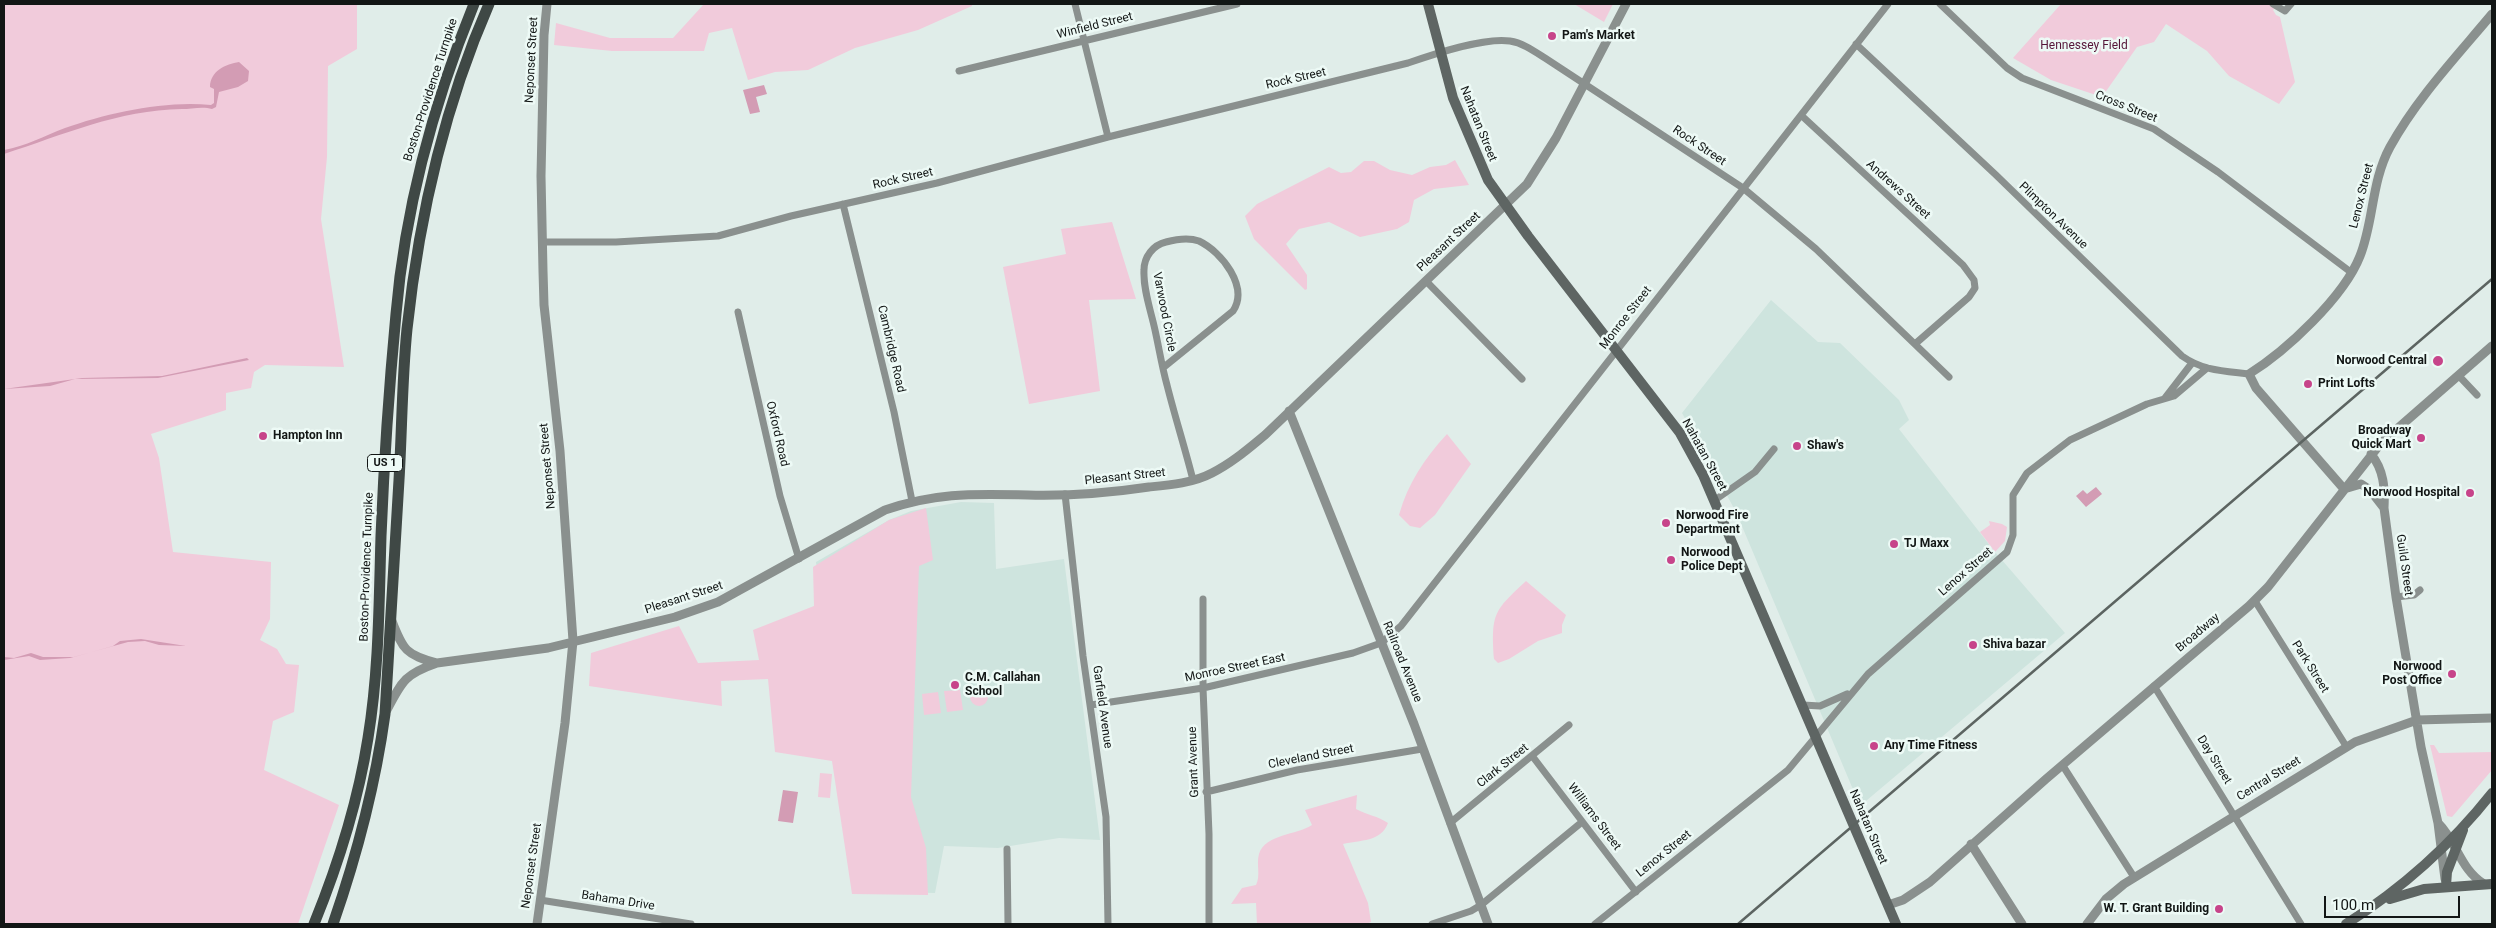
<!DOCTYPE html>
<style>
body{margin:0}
#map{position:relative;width:2496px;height:928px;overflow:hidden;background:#e0ede9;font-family:Roboto,sans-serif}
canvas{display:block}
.frame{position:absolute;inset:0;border:5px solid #121615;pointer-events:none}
.scale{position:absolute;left:2324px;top:896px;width:136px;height:22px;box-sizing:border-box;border:2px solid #121615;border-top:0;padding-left:6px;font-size:15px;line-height:18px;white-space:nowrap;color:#121615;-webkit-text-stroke:4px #edfaf6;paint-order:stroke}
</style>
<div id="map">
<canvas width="2496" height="928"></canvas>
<div class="frame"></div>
<div class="scale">100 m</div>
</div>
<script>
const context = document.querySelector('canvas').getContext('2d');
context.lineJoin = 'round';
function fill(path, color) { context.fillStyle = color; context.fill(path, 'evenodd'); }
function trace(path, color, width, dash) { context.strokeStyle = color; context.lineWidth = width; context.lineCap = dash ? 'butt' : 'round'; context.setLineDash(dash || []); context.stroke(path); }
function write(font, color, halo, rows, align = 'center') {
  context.font = font + ' Roboto,sans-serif'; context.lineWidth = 5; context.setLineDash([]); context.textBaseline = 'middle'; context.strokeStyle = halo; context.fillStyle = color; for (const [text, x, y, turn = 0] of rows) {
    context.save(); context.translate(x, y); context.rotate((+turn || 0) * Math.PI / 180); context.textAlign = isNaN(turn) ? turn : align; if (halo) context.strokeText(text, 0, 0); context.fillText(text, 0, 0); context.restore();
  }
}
fill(new Path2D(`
 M 1771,300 L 1818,342 L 1840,343 L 1899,400 L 1909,420 L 1899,429 L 1995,552 L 2065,633 L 1860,806 L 1736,512 L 1682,413 Z
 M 961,502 L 994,503 L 996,569 L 1064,559 L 1100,840 L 1059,838 L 998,848 L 944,846 L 935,893 L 854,891 L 816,562 L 889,520 L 911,511 Z`), '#cee4de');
fill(new Path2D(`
 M 4,4 L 357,4 L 357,49 L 328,66 L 327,157 L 321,219 L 344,367 L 265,365 L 254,372 L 251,388 L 226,393 L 226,410 L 151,434 L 159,458 L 173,552 L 271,562 L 270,619 L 260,640 L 277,649 L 286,664 L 299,665 L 294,712 L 273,721 L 264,770 L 339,805 L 298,924 L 4,924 Z
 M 704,4 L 972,4 L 972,6 L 918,30 L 855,48 L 808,70 L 775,72 L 748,80 L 732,28 L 709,33 L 704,51 L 612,51 L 554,45 L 556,23 L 610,38 L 673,38 Z
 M 1574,4 L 1613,4 L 1604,22 Z
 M 2061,4 L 2279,4 L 2273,10 L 2276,15 L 2280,17 L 2295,82 L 2279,104 L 2229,76 L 2207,51 L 2166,24 L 2154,42 L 2137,47 L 2102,97 L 2051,80 L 2013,58 Z
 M 1455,160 L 1469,185 L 1434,189 L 1414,200 L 1409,222 L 1397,229 L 1360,237 L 1329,222 L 1299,229 L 1286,244 L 1307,275 L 1307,289 L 1305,290 L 1254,239 L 1245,216 L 1257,204 L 1329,167 L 1341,173 L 1351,172 L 1364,161 L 1374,161 L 1390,170 L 1412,175 L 1430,167 L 1446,165 Z
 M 1112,222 L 1136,299 L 1089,300 L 1100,391 L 1029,404 L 1003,267 L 1066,254 L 1061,229 Z
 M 1447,434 L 1471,464 L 1435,515 L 1420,528 L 1410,526 L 1399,515 C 1408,483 1424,459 1447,434 Z
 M 926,508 L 933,560 L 919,566 L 911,797 L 926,848 L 928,895 L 852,894 L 832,761 L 775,752 L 768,679 L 721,681 L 722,706 L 589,686 L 591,653 L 679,626 L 698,663 L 759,660 L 753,630 L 814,606 L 813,567 L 889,520 Z
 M 1989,521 L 2002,524 L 2007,527 L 2005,541 L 1995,552 L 1980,532 L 1990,525 Z
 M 1526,581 L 1566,615 L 1562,625 L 1562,633 L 1538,641 L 1509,659 L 1498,663 L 1494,659 C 1491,613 1494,611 1526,581 Z
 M970 697a9 9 0 1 1 18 0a9 9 0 1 1-18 0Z
 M 960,690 L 963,710 L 947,712 L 944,691 Z
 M 938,692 L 941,713 L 924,715 L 922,694 Z
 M 2430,745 L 2434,745 L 2439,753 L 2492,752 L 2492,770 L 2452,817 L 2447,816 Z
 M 820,773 L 832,774 L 830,798 L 818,797 Z
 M 1357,795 L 1356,809 C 1367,815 1378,816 1388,823 C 1381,842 1360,840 1343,844 L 1368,903 L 1371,922 L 1366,924 L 1257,924 L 1256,903 L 1231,904 L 1242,888 L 1256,885 C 1261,875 1256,865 1259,854 C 1265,834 1297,835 1312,825 L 1305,810 Z`), '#f1cbdb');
fill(new Path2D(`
 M 239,62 L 249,71 L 248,81 L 238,87 L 219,92 L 216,107 L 212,109 C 203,106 191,109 182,109 C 118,110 63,135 4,154 L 4,150 C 26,146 44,136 65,128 C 107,113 166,100 211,105 L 214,103 L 214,89 L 210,87 C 210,71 226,64 239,62 Z
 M 764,85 L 767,94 L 756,97 L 760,112 L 750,114 L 743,90 Z
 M 247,358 L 249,360 L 158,378 L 75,379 L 50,386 L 4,389 L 82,378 L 162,376 Z
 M 2096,487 L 2102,494 L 2086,507 L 2076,496 L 2083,490 L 2087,494 Z
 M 141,639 L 186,646 L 159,645 L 145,641 L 128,642 L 70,658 L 40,660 L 29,656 L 4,660 L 4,657 L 14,658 L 31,653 L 43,657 L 74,657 L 113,646 L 120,641 Z
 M 783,790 L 798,792 L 793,823 L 778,821 Z`), '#d39cb4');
trace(new Path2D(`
 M 1075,4 L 1108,137
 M 1940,4 L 2007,68 L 2022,78 L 2154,129 L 2218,172 L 2352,273
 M 2273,4 L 2285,11 L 2291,4
 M 1856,44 L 1996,175 L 2182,356 C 2203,371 2224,371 2249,374
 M 959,71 L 1237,4
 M 1802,116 L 1963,265 L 1974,280 L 1975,288 L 1969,297 L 1915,344
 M 843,204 L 894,412 L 912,501
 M 542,242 L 616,242 L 718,236 L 791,216 L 937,183 L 1108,137 L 1408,63 C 1434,54 1484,37 1510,41 C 1523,43 1534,51 1545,58 L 1743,188 L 1816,249 L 1949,377
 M 1426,281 L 1522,379
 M 738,312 L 780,496 L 799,559
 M 1164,367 L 1233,311 C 1249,287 1222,252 1199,241 C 1188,237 1177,239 1166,242 C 1153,245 1144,257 1144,270 C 1143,290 1151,311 1155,330 C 1159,348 1162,367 1167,385 C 1175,417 1185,448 1193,480
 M 2459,376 L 2477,395
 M 2165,398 L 2192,363
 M 1065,494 L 1083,656 L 1106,817 L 1108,924
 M 1715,500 L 1755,472 L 1774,449
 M 2396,597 L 2414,595 L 2420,590
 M 1203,599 L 1203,688 L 1209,834 L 1209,924
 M 2255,601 L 2346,746
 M 2154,686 L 2301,924
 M 1091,705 L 1203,688 L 1353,653 L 1381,643 L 1401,626 L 1888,4
 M 1803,705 L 1820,706 L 1847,694
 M 1533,757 L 1636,892
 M 2063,766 L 2134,877
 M 1206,792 L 1297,770 L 1422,749
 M 1450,823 L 1569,725
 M 1007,849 L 1008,924
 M 540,900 L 691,924
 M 1432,924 L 1471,911 L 1481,905 L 1582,822
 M 1595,924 L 1788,770 L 1868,674 L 2007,552 L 2013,535 L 2013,495 L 2027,473 L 2070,440 L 2147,404 L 2174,396 L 2207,368`), '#8a908e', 7);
trace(new Path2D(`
 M 1289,411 L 1414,724 L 1488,924
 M 2371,454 C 2384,470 2385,488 2384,508
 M 392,621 C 403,650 406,655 437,663
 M 387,710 C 402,681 405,674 437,663 L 548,648 L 675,617 L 718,602 L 885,510 C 937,492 974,494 1028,495 C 1068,496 1109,493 1149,487 C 1170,485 1193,483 1212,473 C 1232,463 1248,449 1265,435 L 1527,184 L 1556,138 L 1626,4
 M 2438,823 C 2457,842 2460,869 2484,884
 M 1971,844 L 2022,924
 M 2445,879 L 2438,823 L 2421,747 L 2396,597 L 2384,508 L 2370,490 L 2361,484 L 2344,489 L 2256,388 L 2249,374 C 2286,351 2344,297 2360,256 C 2374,221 2371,182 2390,147 C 2417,98 2457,56 2492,14
 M 1888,905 L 1903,900 L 1930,882 L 2046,779 L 2249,606 L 2268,587 L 2381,443 L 2492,346
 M 537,924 L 565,723 L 573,641 L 560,451 L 544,305 L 543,271 L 541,176 L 544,35 L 547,4
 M 2087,924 L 2106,899 L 2124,884 L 2355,742 L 2417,720 L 2492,718`), '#8a908e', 9);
trace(new Path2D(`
 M 1428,4 L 1453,98 L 1488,180 L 1528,236 L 1680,433 L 1703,475 L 1896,924
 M 2446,886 L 2447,872 L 2463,830
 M 2390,899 L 2424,889 L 2492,884
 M 2346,924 C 2403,888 2450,846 2492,793`), '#5e6563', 10);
trace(new Path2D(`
 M 314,924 C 338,865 358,802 368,738 C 379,671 379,603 381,536 C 384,462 389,388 396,314 C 405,208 434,102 474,4
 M 333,924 C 357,855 375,787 385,714 C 390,636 395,558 399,480 C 402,429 402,379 407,329 C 419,217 444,107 489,4`), '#3f4845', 11);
trace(new Path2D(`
 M 1738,924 L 2492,279`), '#5c6461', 2.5);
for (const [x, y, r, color] of [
 [1552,36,5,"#c7448a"],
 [2438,361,6,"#c7448a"],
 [2308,384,5,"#c7448a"],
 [263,436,5,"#c7448a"],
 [2421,438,5,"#c7448a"],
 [1797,446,5,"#c7448a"],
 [2470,493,5,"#c7448a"],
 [1666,523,5,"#c7448a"],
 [1894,544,5,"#c7448a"],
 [1671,560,5,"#c7448a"],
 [1973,645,5,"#c7448a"],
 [2452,674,5,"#c7448a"],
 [955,685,5,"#c7448a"],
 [1874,746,5,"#c7448a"],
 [2219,909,5,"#c7448a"]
]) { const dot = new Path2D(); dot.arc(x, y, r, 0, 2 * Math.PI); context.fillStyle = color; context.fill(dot); trace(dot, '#edfaf6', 2); }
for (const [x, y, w] of [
 [385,463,35]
]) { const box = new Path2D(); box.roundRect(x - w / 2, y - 8.5, w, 17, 4); context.fillStyle = '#edfaf6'; context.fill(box); trace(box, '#121615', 1); }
write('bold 11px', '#121615', null, [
 ["US 1",385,463]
]);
write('12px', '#121615', '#edfaf6', [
 ["Winfield Street",1095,26,-14],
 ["Neponset Street",532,60,-87],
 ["Rock Street",1296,79,-13],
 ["Boston-Providence Turnpike",431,90,-72],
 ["Cross Street",2126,107,22],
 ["Nahatan Street",1478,124,68],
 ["Rock Street",1699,146,34],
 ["Rock Street",903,179,-13],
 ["Andrews Street",1898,190,42],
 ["Lenox Street",2362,196,-76],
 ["Plimpton Avenue",2053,216,44],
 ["Pleasant Street",1449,242,-43],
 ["Varwood Circle",1164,312,79],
 ["Monroe Street",1626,318,-52],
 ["Cambridge Road",891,349,77],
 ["Oxford Road",777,434,77],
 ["Nahatan Street",1704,455,61],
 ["Neponset Street",548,466,-95],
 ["Pleasant Street",1125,477,-6],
 ["Guild Street",2404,565,82],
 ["Boston-Providence Turnpike",367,567,-88],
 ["Lenox Street",1966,572,-41],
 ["Pleasant Street",684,598,-18],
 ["Broadway",2198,633,-40],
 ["Railroad Avenue",1402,662,68],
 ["Park Street",2310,667,58],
 ["Monroe Street East",1235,668,-12],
 ["Garfield Avenue",1102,707,82],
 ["Cleveland Street",1311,757,-11],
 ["Day Street",2214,760,58],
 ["Grant Avenue",1194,762,-92],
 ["Clark Street",1503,766,-39],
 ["Central Street",2269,779,-32],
 ["Williams Street",1594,817,53],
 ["Nahatan Street",1868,827,67],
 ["Lenox Street",1664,854,-39],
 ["Neponset Street",532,866,-82],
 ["Bahama Drive",618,901,9]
]);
write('bold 12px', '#121615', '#edfaf6', [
 ["Pam's Market",1562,36],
 ["Norwood Central",2427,361,"right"],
 ["Print Lofts",2318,384],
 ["Broadway",2411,431,"right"],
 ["Quick Mart",2411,445,"right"],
 ["Hampton Inn",273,436],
 ["Shaw's",1807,446],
 ["Norwood Hospital",2460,493,"right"],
 ["Norwood Fire",1676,516],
 ["Department",1676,530],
 ["TJ Maxx",1904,544],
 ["Norwood",1681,553],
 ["Police Dept",1681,567],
 ["Shiva bazar",1983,645],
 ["Norwood",2442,667,"right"],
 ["Post Office",2442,681,"right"],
 ["C.M. Callahan",965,678],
 ["School",965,692],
 ["Any Time Fitness",1884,746],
 ["W. T. Grant Building",2209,909,"right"]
], 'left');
write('12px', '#551538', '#edfaf6', [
 ["Hennessey Field",2084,46]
]);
</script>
